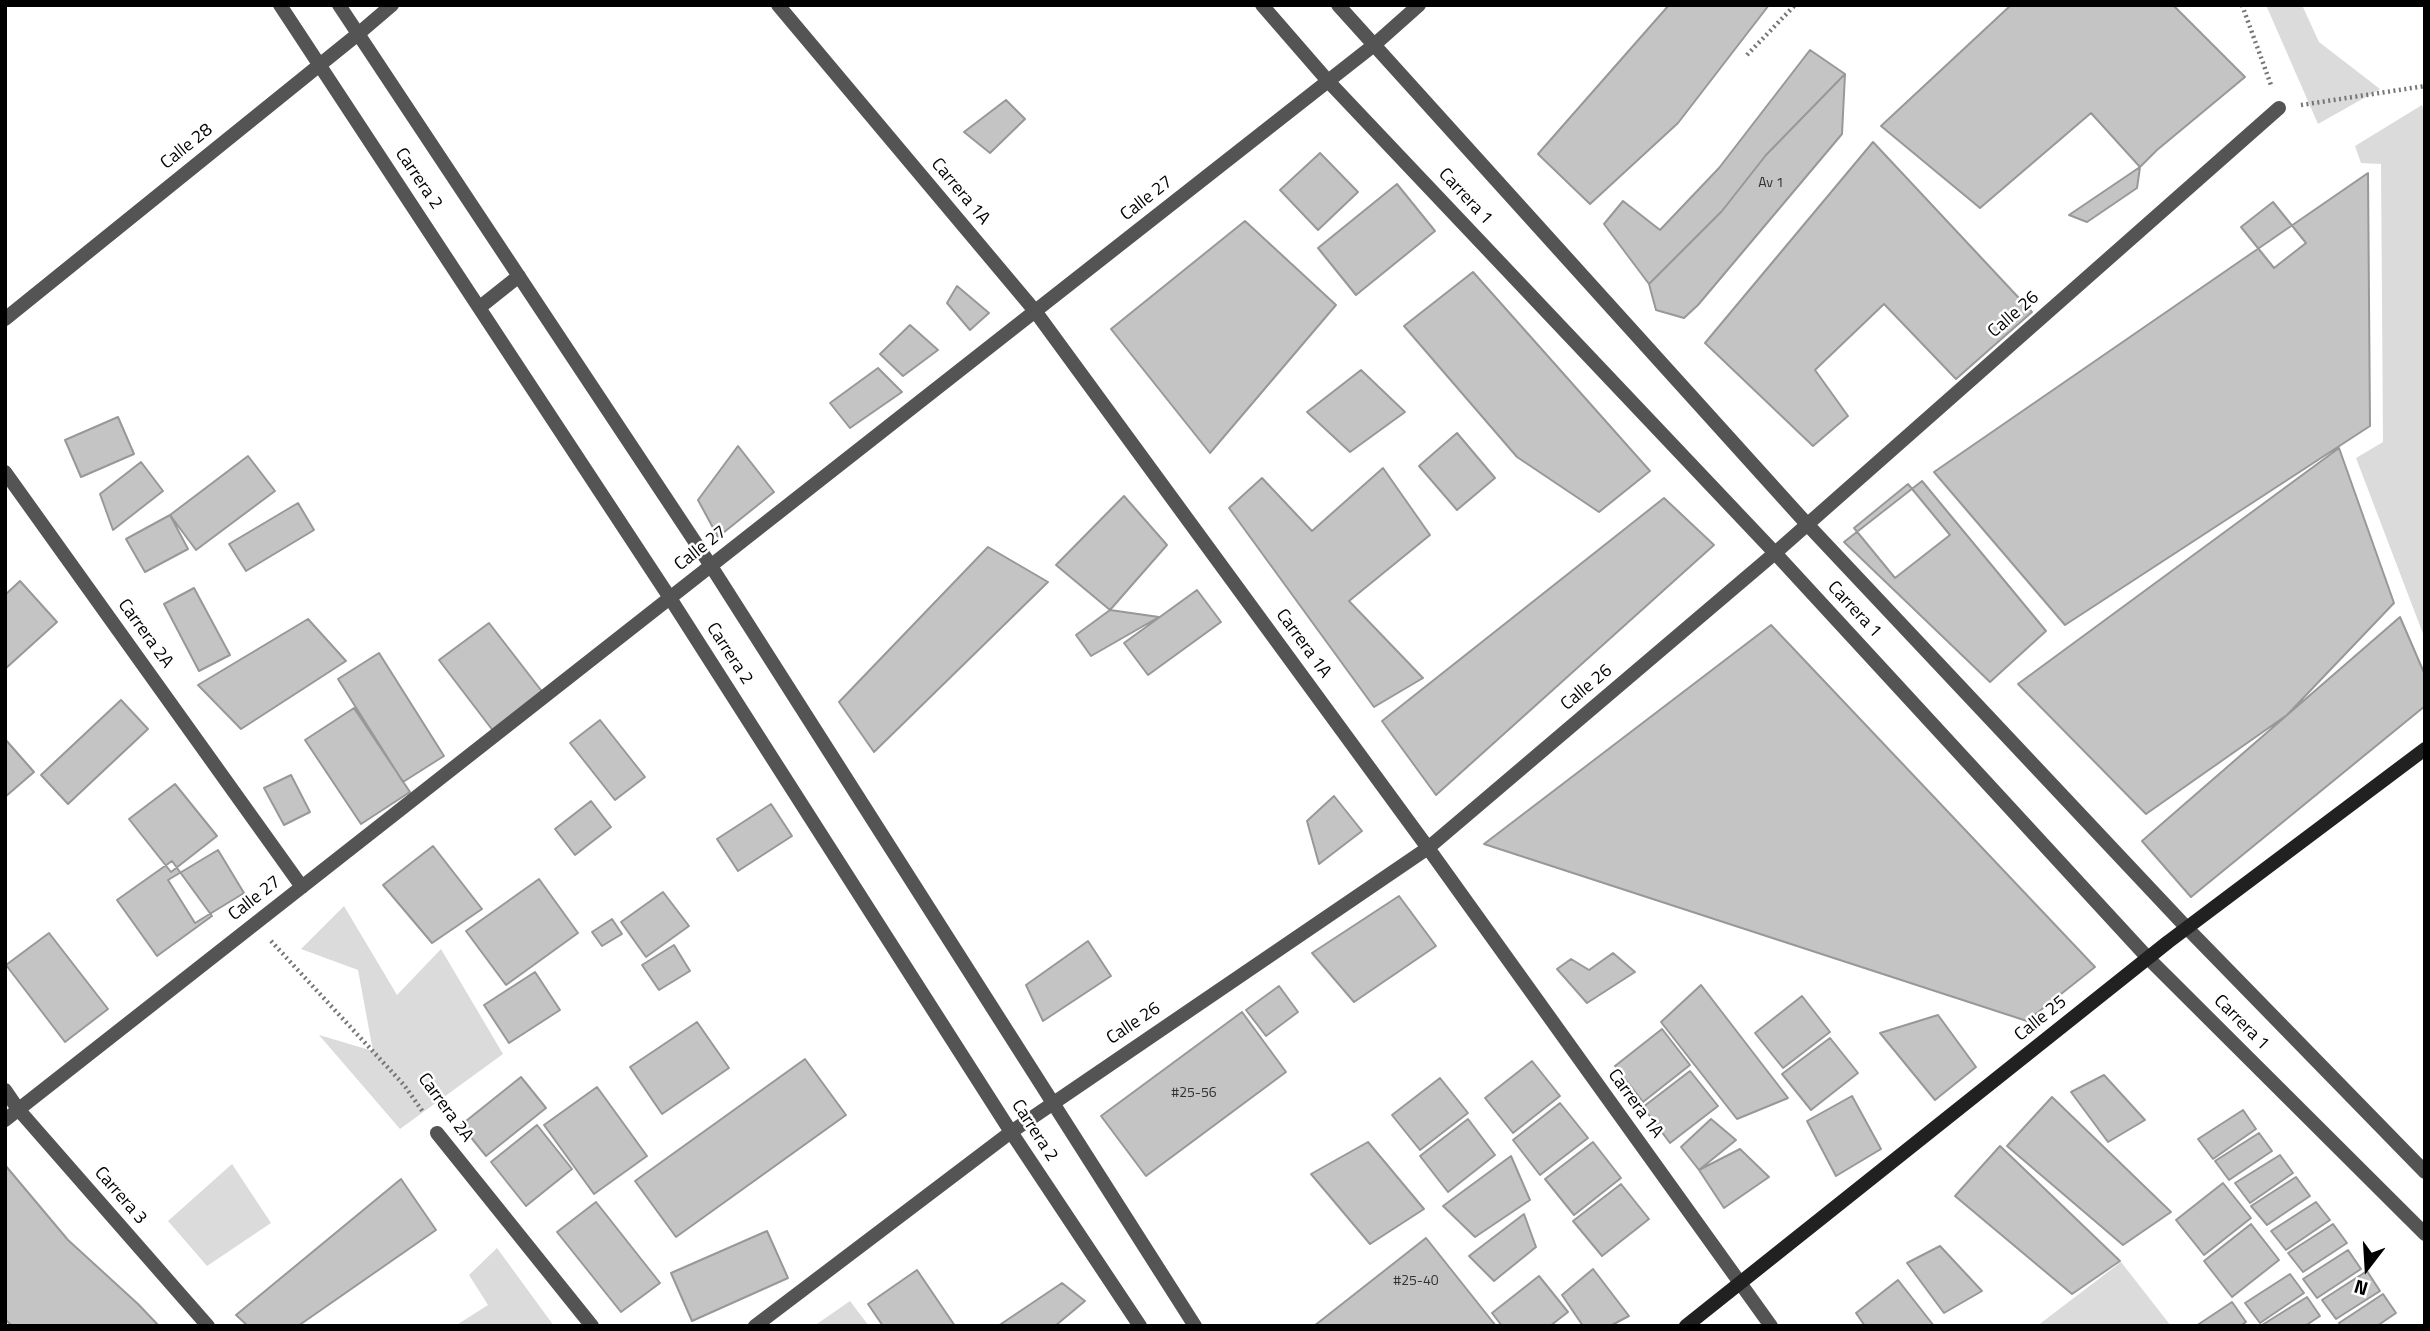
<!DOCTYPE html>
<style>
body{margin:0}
#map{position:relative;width:2430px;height:1331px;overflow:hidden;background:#fff;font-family:"Titillium Web",sans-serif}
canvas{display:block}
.frame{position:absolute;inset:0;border:7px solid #000;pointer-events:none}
.north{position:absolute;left:2332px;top:1233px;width:70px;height:70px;-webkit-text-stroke:5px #fff;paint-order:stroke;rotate:197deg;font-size:19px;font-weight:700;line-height:28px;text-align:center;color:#000}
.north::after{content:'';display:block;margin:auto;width:24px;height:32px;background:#000;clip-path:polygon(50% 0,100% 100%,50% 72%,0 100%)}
</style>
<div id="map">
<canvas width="2430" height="1331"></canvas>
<div class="frame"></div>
<div class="north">N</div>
</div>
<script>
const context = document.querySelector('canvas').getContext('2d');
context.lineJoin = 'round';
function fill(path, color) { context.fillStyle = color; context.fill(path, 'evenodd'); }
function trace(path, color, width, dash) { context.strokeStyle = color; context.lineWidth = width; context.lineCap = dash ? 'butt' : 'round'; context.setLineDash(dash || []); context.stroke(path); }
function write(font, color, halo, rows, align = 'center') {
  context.font = font + ' "Titillium Web",sans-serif'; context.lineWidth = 5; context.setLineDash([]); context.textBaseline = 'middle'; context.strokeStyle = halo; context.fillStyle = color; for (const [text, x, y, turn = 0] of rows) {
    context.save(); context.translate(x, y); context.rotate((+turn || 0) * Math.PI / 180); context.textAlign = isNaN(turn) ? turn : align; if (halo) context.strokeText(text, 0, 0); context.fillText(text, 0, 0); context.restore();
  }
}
fill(new Path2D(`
 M 2266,5 L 2302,5 L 2319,42 L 2380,89 L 2318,124 Z
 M 2422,105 L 2425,115 L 2425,639 L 2356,458 L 2383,442 L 2381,164 L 2361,163 L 2355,146 Z
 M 344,906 L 397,995 L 441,949 L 503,1054 L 400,1129 L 319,1035 L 373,1051 L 358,970 L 301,949 Z
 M 232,1164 L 271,1223 L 207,1266 L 168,1221 Z
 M 497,1248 L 554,1326 L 455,1326 L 488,1305 L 469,1275 Z
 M 2121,1262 L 2171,1326 L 2037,1326 Z
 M 850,1301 L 869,1326 L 814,1326 Z`), '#dbdbdb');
const building = new Path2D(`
 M 1669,5 L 1769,5 L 1678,123 L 1590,204 L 1538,154 Z
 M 2011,5 L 2173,5 L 2245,77 L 2157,150 L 2140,167 L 2091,113 L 1980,208 L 1881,126 Z
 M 1810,50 L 1845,74 L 1766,155 L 1722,211 L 1649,284 L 1604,224 L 1623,201 L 1660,230 L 1719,168 Z
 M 1845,74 L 1842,134 L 1698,305 L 1684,318 L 1656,310 L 1649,284 L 1722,211 L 1766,155 Z
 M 1006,100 L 1025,119 L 990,153 L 964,132 Z
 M 1873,142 L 2032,312 L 1956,379 L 1884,304 L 1815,370 L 1848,416 L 1813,446 L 1705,343 Z
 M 1320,153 L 1358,192 L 1318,230 L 1280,190 Z
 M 2140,167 L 2137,188 L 2087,222 L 2069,215 Z
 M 2368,173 L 2370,426 L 2065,625 L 1934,472 Z
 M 1397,184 L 1435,231 L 1356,295 L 1318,248 Z
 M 2273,202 L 2306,243 L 2274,268 L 2241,227 Z
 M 1245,221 L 1336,305 L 1210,453 L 1111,329 Z
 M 1473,272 L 1650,471 L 1599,512 L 1517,457 L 1404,326 Z
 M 957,286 L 989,313 L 970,330 L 947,303 Z
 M 910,325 L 938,350 L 903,376 L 880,354 Z
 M 878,368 L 902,392 L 850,428 L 830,403 Z
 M 1361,370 L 1405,412 L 1350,452 L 1307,412 Z
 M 118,417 L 134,454 L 81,477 L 65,440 Z
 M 1457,433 L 1495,478 L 1457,510 L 1419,466 Z
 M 738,446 L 774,492 L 718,537 L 698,500 Z
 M 2339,448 L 2394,603 L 2287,715 L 2146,814 L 2018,684 Z
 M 248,456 L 275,491 L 196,550 L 170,515 Z
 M 141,462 L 163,491 L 113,530 L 100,494 Z
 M 1383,468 L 1430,535 L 1349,601 L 1423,678 L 1374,707 L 1229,508 L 1262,478 L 1312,531 Z
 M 1922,481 L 2046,631 L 1990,682 L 1844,542 Z
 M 1908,484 L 1950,535 L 1895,578 L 1854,528 Z
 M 1124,496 L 1167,545 L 1110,610 L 1056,565 Z
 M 1664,498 L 1714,545 L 1436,795 L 1382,721 Z
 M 298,503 L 314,530 L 246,571 L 229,544 Z
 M 170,515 L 188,549 L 145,572 L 126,539 Z
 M 988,547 L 1048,582 L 874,752 L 839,702 Z
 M 20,581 L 57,622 L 5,669 L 5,595 Z
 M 194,588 L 230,655 L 199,671 L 164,604 Z
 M 1197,590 L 1221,622 L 1148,675 L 1124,643 Z
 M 1110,610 L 1159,617 L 1091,656 L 1076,635 Z
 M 2400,617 L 2425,675 L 2425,706 L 2191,897 L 2142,841 Z
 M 308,619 L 346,661 L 241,729 L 198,685 Z
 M 489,623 L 544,694 L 494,732 L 439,660 Z
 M 1771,625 L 2095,967 L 2027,1021 L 1484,844 Z
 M 379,653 L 444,756 L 403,782 L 338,679 Z
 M 121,700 L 148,729 L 68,804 L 41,775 Z
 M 354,708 L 410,792 L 361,824 L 305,740 Z
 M 600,720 L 645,777 L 615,800 L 570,743 Z
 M 5,739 L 34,772 L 5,797 Z
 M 291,775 L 310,812 L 284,825 L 264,788 Z
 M 175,784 L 217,836 L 171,872 L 129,819 Z
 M 1334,796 L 1362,831 L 1319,864 L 1307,821 Z
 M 591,801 L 611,827 L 575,855 L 555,829 Z
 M 771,804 L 792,836 L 738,871 L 717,839 Z
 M 433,846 L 482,909 L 432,943 L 383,885 Z
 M 218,850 L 244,893 L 195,923 L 168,880 Z
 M 172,861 L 212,916 L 157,956 L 117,900 Z
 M 539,879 L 578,933 L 506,985 L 466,931 Z
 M 663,892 L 689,926 L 646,957 L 621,922 Z
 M 1399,896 L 1436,946 L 1354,1002 L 1312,953 Z
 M 612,919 L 622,934 L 602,946 L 592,932 Z
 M 49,933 L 108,1009 L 65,1042 L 6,965 Z
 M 1088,941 L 1111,976 L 1043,1021 L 1026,985 Z
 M 674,945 L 690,971 L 659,990 L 642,965 Z
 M 1613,953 L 1635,972 L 1587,1003 L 1557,969 L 1571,959 L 1589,970 Z
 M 535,972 L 560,1010 L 509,1043 L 484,1005 Z
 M 1701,985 L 1788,1098 L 1737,1119 L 1661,1022 Z
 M 1279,986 L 1298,1012 L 1266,1036 L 1246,1010 Z
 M 1802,996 L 1830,1032 L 1783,1068 L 1755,1033 Z
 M 1242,1012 L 1286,1072 L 1146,1176 L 1101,1116 Z
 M 1938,1015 L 1976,1067 L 1935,1100 L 1880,1033 Z
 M 697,1022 L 729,1068 L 662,1114 L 630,1067 Z
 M 1662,1029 L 1690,1065 L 1643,1102 L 1615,1066 Z
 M 1830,1038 L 1858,1073 L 1811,1110 L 1782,1074 Z
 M 805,1059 L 846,1115 L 676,1237 L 635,1181 Z
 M 1532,1061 L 1560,1096 L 1513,1133 L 1485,1098 Z
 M 1690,1071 L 1718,1106 L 1670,1143 L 1643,1107 Z
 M 2104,1075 L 2145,1120 L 2108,1142 L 2071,1092 Z
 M 521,1077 L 546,1108 L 486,1156 L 461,1125 Z
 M 1440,1078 L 1468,1113 L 1420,1150 L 1392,1115 Z
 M 597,1087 L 647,1156 L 594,1194 L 544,1125 Z
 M 1852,1096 L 1881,1149 L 1836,1176 L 1807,1121 Z
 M 2052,1097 L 2171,1212 L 2123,1245 L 2007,1146 Z
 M 1560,1103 L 1588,1138 L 1540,1175 L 1513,1140 Z
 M 2243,1110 L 2256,1129 L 2213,1159 L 2198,1139 Z
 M 1468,1119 L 1495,1155 L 1448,1192 L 1420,1156 Z
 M 1711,1119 L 1736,1140 L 1699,1170 L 1681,1147 Z
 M 537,1125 L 572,1169 L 526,1206 L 491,1162 Z
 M 2259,1133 L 2272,1151 L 2229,1180 L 2215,1161 Z
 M 1368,1142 L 1424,1209 L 1370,1244 L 1311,1174 Z
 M 1593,1142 L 1621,1178 L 1574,1215 L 1545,1179 Z
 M 2000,1146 L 2120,1261 L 2072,1294 L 1955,1196 Z
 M 1740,1149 L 1769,1177 L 1724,1208 L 1699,1170 Z
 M 2280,1155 L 2293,1173 L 2250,1203 L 2235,1183 Z
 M 1511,1156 L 1530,1200 L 1475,1237 L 1443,1206 Z
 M 5,1165 L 68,1240 L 138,1304 L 159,1326 L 12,1326 L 5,1319 Z
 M 2296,1177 L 2310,1196 L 2267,1225 L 2251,1206 Z
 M 401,1179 L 436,1230 L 298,1326 L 248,1326 L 236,1315 Z
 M 2223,1183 L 2251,1218 L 2204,1255 L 2176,1220 Z
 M 1621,1184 L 1649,1219 L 1602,1256 L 1573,1221 Z
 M 596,1202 L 660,1283 L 621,1312 L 557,1232 Z
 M 2316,1202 L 2330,1220 L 2286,1250 L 2271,1231 Z
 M 1524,1214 L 1536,1247 L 1494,1281 L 1469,1256 Z
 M 2251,1224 L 2279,1260 L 2232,1297 L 2204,1261 Z
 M 2333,1224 L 2347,1243 L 2303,1272 L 2288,1253 Z
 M 767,1231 L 788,1278 L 692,1321 L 671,1273 Z
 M 1426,1238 L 1496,1326 L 1314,1326 Z
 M 1940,1246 L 1982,1291 L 1944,1313 L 1907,1263 Z
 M 2348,1250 L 2361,1269 L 2317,1298 L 2303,1279 Z
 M 1593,1269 L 1629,1316 L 1610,1326 L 1583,1326 L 1562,1295 Z
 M 917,1270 L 955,1326 L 883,1326 L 868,1304 Z
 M 2367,1271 L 2380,1291 L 2336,1319 L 2322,1300 Z
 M 2290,1274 L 2304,1293 L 2260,1323 L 2245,1303 Z
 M 1539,1276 L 1568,1312 L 1550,1326 L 1502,1326 L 1492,1313 Z
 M 1898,1280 L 1934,1326 L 1865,1326 L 1856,1313 Z
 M 1062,1283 L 1085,1301 L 1055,1326 L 998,1326 Z
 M 2383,1294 L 2396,1313 L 2377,1326 L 2341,1326 L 2339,1323 Z
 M 2307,1297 L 2320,1316 L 2305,1326 L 2262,1325 Z
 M 2232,1302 L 2246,1322 L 2240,1326 L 2196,1326 Z`);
fill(building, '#c4c4c4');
trace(building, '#989898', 2);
trace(new Path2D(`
 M 2242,5 L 2271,85
 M 1747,55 L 1795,5
 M 2301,105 L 2425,86
 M 271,941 L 404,1085 L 423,1112`), '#767676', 4.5, [2, 3.5]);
trace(new Path2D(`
 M 778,5 L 1035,311 L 1428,848 L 1771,1326
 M 1262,5 L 1328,81 L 1775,553 L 2148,958 L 2425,1234
 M 1338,5 L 1806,523 L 2187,928 L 2425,1172
 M 358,34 L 392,5
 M 5,472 L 302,887
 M 5,1090 L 18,1109 L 208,1326
 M 5,1120 L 1374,45 L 1419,5
 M 437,1133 L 592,1326
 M 755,1326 L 1011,1132 L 1428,848 L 1775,553 L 2279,108`), '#545454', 14);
trace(new Path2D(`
 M 280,5 L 670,598 L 1011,1132 L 1140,1326
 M 339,5 L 711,566 L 1195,1326
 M 480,307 L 519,276
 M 5,319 L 358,34`), '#545454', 14);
trace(new Path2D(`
 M 1686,1326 L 2168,942 L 2425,749`), '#212121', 14);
write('14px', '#313131', null, [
 ["Av 1",1771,184],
 ["#25-56",1194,1094],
 ["#25-40",1416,1282]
]);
write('18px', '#000', '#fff', [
 ["Calle 28",187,147,-39],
 ["Carrera 2",418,179,56],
 ["Carrera 1A",960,192,50],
 ["Carrera 1",1465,197,47],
 ["Calle 27",1147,199,-38],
 ["Calle 26",2014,315,-41],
 ["Calle 27",701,549,-38],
 ["Carrera 1",1854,610,47],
 ["Carrera 2A",145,634,54],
 ["Carrera 1A",1303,644,54],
 ["Carrera 2",729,654,57],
 ["Calle 26",1587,688,-40],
 ["Calle 27",255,899,-38],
 ["Calle 25",2041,1019,-39],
 ["Carrera 1",2241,1023,45],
 ["Calle 26",1134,1024,-34],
 ["Carrera 1A",1635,1104,54],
 ["Carrera 2A",445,1108,54],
 ["Carrera 2",1034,1131,57],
 ["Carrera 3",120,1196,49]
]);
</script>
